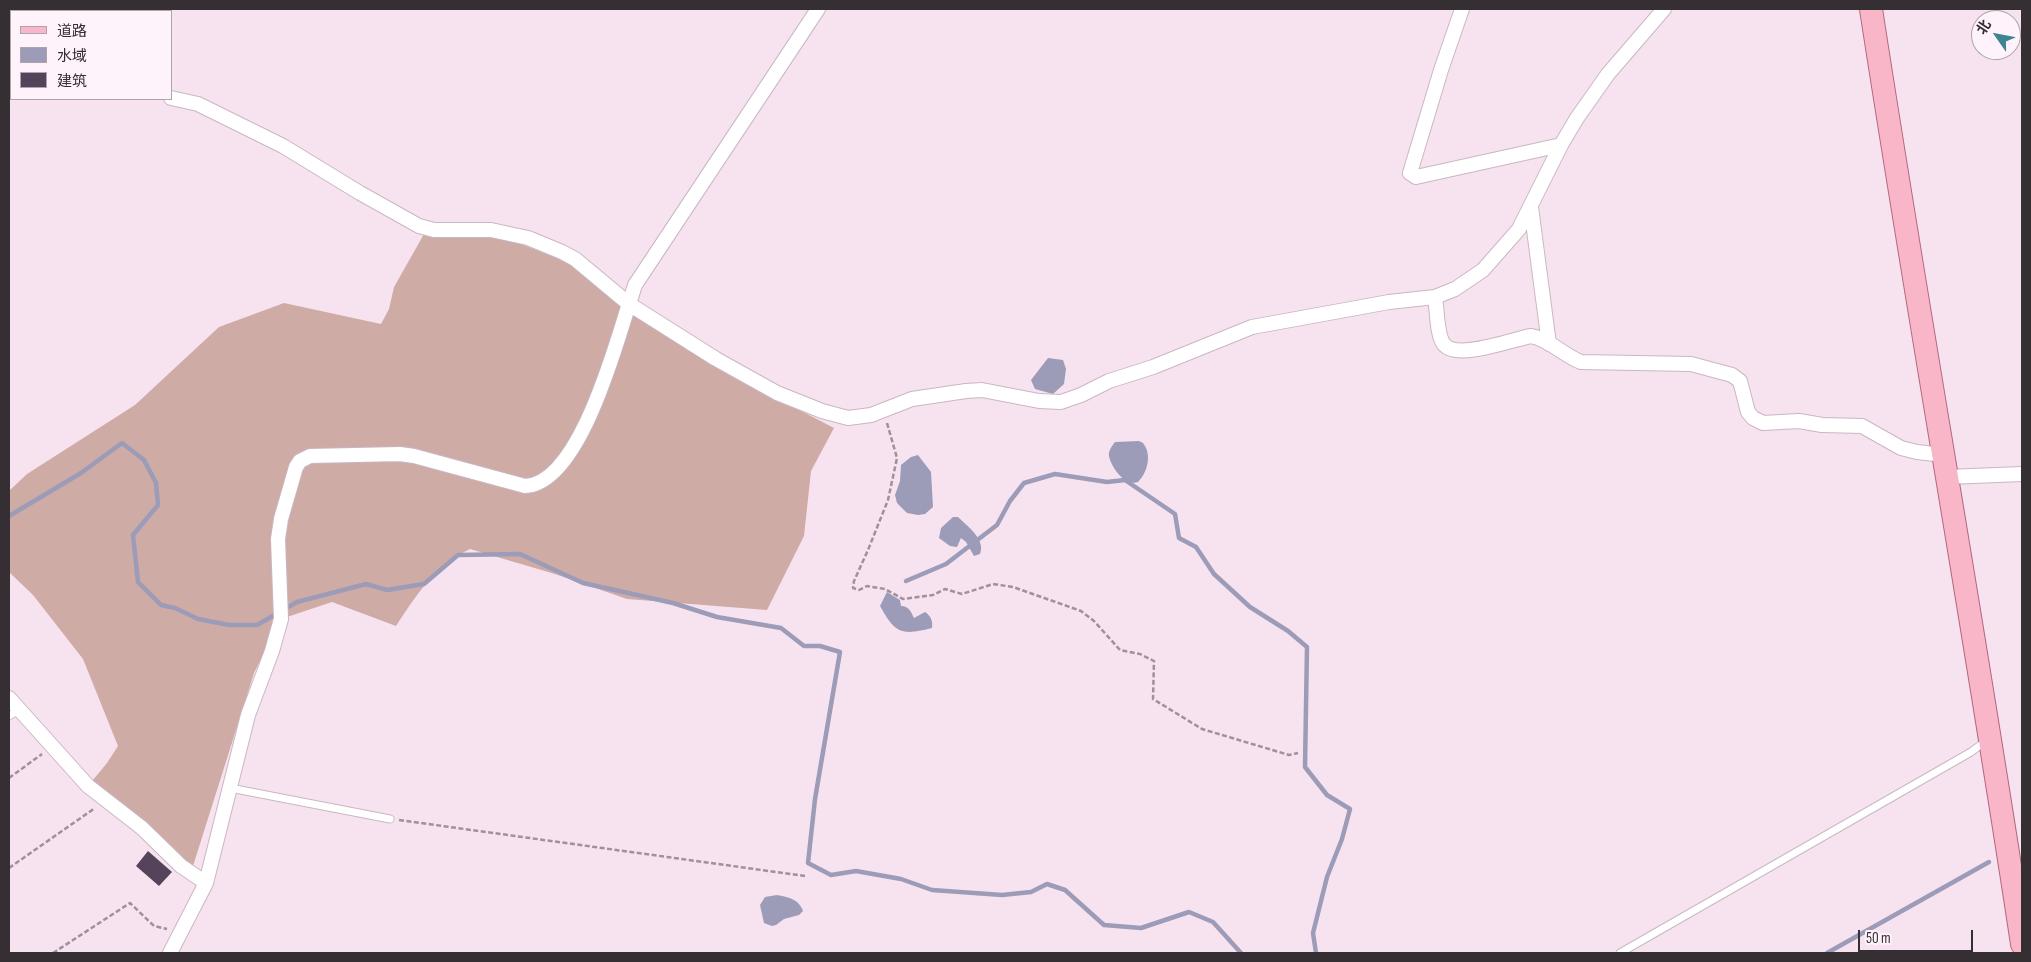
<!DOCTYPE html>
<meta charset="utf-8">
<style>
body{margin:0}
#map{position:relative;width:2031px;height:962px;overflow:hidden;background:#f7e3f0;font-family:"Sofia Sans Condensed","Noto Sans SC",sans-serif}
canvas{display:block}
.frame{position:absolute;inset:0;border:10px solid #352e33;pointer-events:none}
.legend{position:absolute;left:10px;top:10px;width:162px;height:90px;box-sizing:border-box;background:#fff3fb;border:1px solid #aea4ab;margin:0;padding:6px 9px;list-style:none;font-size:15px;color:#352e33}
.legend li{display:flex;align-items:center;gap:10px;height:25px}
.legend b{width:25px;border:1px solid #aea4ab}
.north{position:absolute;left:1971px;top:10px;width:50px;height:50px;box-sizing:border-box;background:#fff3fb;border:1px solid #aea4ab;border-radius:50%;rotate:303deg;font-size:14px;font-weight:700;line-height:20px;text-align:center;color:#352e33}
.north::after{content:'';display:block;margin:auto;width:18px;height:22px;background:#3f8491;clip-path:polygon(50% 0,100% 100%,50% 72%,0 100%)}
.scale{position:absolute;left:1858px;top:930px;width:115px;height:22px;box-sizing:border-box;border:2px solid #352e33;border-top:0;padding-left:6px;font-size:15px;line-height:18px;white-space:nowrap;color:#352e33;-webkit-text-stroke:4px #fff3fb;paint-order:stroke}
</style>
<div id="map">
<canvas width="2031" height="962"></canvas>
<div class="frame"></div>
<ul class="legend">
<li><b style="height:6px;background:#fab6c9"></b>道路</li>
<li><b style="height:14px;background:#9c9bb8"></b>水域</li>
<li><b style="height:14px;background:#53445b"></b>建筑</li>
</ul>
<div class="north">北</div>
<div class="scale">50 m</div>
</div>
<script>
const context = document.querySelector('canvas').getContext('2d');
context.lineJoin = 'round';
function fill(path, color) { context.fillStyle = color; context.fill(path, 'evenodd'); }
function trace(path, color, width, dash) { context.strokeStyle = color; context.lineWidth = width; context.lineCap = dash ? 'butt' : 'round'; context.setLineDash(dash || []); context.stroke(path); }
fill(new Path2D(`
 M 424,234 L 505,238 L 571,263 L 620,306 L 676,341 L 757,388 L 834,428 L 811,471 L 804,536 L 767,610 L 627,599 L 555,574 L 470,549 C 435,566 417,594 396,626 L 332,602 L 281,619 L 254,673 L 193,866 L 88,786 L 107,763 L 118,746 L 83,659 L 33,595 L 9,572 L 9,491 L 27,474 L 135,405 L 219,327 L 284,303 L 381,324 L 389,309 L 394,287 Z`), '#ceaba5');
fill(new Path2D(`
 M 1048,358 L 1063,360 L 1066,369 L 1064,384 L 1053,394 L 1035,389 L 1031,380 Z
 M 1139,441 L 1143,443 C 1152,454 1148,472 1138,482 C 1125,487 1111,467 1109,456 C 1108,451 1112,446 1115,442 Z
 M 918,455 L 931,472 L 933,507 L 925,514 L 918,515 L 907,513 L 897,503 L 895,495 L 900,481 L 901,465 L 911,457 Z
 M 953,517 L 958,517 C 967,526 986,539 980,554 L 974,556 L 966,542 L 961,538 L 957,547 L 950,546 L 939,538 L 941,528 Z
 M 887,592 L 900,600 L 901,606 C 909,606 911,612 914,618 L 925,612 C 931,616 933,621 932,628 C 901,636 895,633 880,606 Z
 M 777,895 C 788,897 799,899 803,911 L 799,915 L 784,919 L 776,925 L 772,926 L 764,923 L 760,905 L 765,897 Z`), '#9c9bb8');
trace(new Path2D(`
 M 9,516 L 81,473 L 122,443 L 144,460 L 156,483 L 158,505 L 133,535 L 138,582 L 161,605 L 175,608 L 198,619 L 229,625 L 257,625 L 297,602 L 366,584 L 387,590 L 424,584 L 458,555 L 520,554 L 583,583 L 673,603 L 717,617 L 781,628 L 804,646 L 820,646 L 840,652 L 815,799 L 808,863 L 831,875 L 856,871 L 901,879 L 932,890 L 1002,895 L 1031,892 L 1047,884 L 1065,890 L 1104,925 L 1141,928 L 1189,912 L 1213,922 L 1241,953
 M 906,581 L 946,564 L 997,525 L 1010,501 L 1024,483 L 1055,474 L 1107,482 L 1125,480 L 1175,514 L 1179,538 L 1196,547 L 1214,574 L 1250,607 L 1288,631 L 1307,647 L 1305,767 L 1327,795 L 1350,809 L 1342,839 L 1327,877 L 1313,933 L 1316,953
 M 1827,953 L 1989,862`), '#9c9bb8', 4.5);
fill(new Path2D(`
 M 148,851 L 172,872 L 159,886 L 136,866 Z`), '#53445b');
const lane = new Path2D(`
 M 9,716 L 19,710
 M 230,788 L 390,819
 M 1620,953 L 1971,752 L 1987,740`);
const street = new Path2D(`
 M 1462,9 L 1441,70 L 1410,173 L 1416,177 L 1561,145
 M 9,75 L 11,75
 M 171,98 L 198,104 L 283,146 L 360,193 L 419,226 L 434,230 L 491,230 L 528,238 L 562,252 L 575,259 L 629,304 L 635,285 L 818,9
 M 1531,207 L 1549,344
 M 1435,297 C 1437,309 1437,334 1443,343 C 1454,362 1513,339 1531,336 C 1549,339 1563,355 1581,362 L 1691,364 L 1732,375 L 1740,381 L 1748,412 L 1753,418 L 1763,423 L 1799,421 L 1822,425 L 1862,426 L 1901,448 L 1917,452 L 1944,455
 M 1947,477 L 2022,474
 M 9,698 L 88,786 L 142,828 L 181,866 L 206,883
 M 170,953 L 206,883 L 248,715 L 272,651 L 281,619 L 278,539 L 281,519 L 296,467 L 300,461 L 310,456 L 400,454 L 414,456 L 525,486 C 579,484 615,347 629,304 L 716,359 L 777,393 L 822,411 L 848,418 L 871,415 L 912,399 L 966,391 L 982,390 L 1039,401 L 1061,402 L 1081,395 L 1109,381 L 1153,367 L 1252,327 L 1389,302 L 1435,297 L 1455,289 L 1483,270 L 1519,229 L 1561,145 L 1577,118 L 1608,74 L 1664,9`);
const primary = new Path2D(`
 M 1871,9 C 1919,321 1975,632 2022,944`);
trace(lane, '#c9b7c3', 9);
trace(street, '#c9b7c3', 16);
trace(primary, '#b2677d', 24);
trace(new Path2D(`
 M 887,423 L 897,458 L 888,500 L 868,550 L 854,581 L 853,588 L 859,590 L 867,586 L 885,589 L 903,599 L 933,595 L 945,589 L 962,594 L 993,584 L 1013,587 L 1081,611 L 1094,621 L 1120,650 L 1140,654 L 1154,661 L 1153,699 L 1202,729 L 1289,755 L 1298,753
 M 9,778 L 42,754
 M 399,820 L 805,876
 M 9,868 L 95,808
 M 53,953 L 130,903 L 154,926 L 167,929`), '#9f909a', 2.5, [5, 2.5]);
trace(lane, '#fff', 7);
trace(street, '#fff', 14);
trace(primary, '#fab6c9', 22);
</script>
